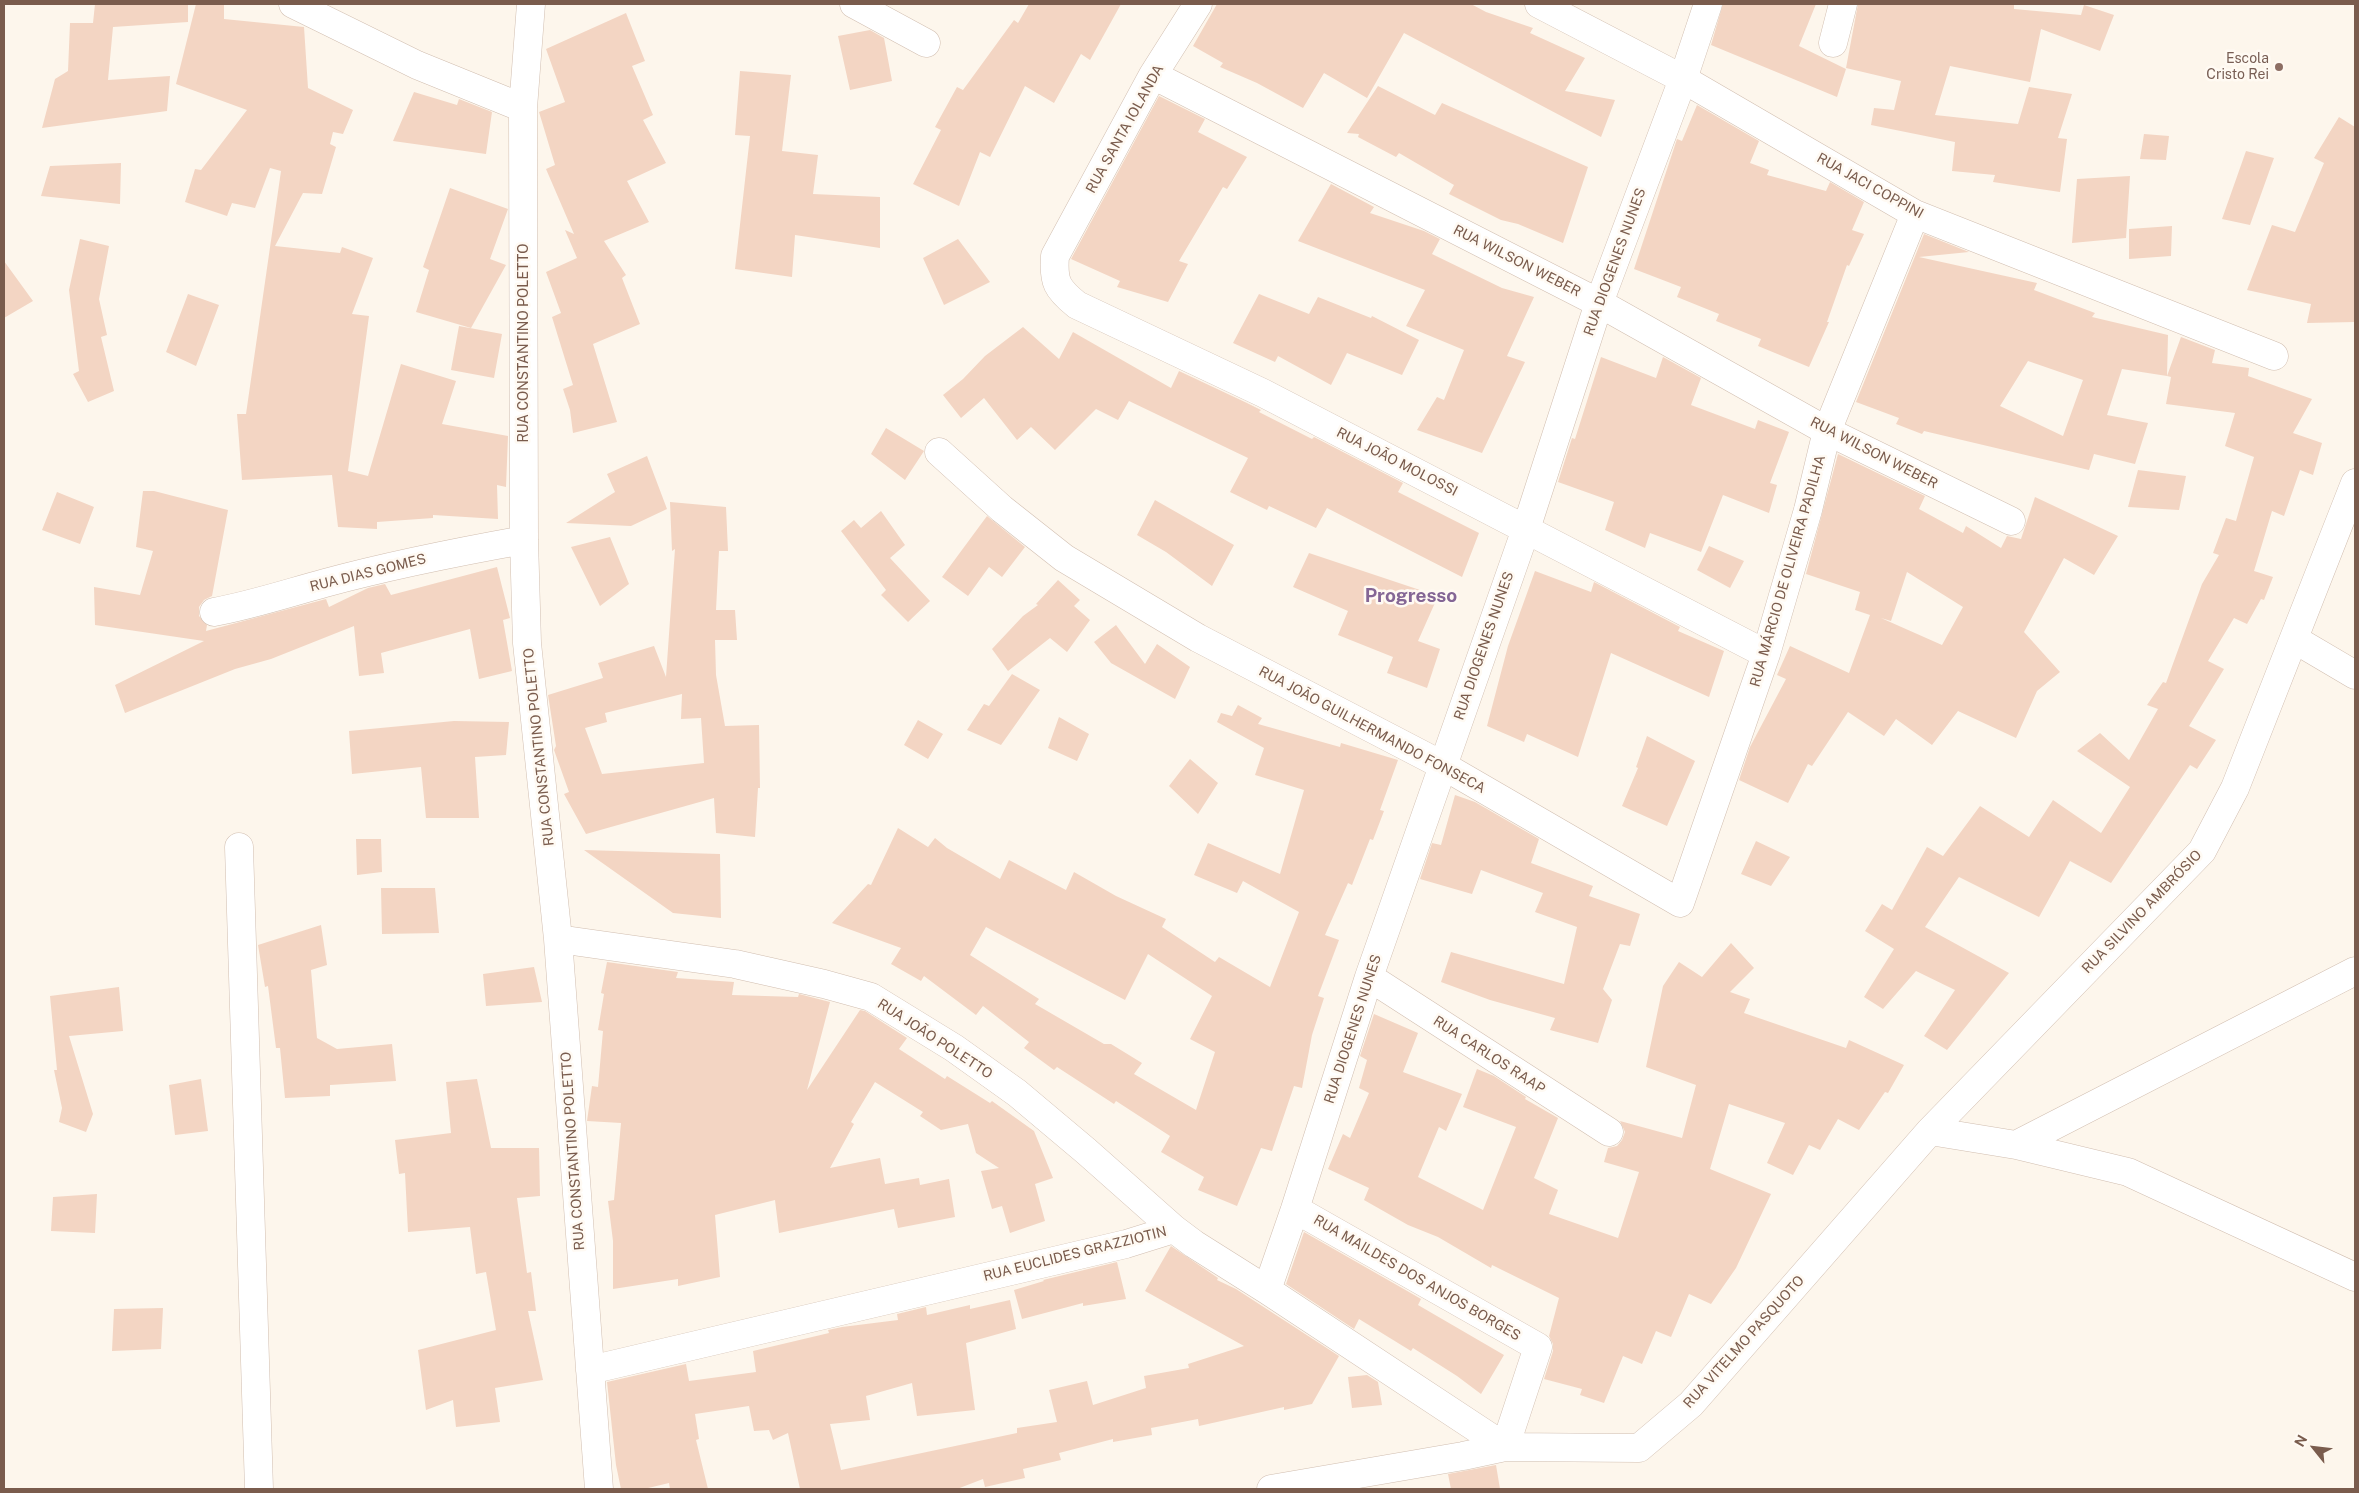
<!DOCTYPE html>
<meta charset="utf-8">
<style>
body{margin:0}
#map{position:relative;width:2359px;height:1493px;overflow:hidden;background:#fdf6ec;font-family:"Public Sans",sans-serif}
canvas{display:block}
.frame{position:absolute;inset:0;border:5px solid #7a5c4d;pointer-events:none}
.north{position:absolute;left:2289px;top:1423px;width:50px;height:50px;-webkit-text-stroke:4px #fffaf3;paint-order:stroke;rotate:299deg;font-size:14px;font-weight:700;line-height:20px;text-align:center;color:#7a5c4d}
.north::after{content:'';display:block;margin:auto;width:18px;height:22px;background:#7a5c4d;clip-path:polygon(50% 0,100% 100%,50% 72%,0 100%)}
</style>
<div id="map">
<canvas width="2359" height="1493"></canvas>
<div class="frame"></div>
<div class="north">N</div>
</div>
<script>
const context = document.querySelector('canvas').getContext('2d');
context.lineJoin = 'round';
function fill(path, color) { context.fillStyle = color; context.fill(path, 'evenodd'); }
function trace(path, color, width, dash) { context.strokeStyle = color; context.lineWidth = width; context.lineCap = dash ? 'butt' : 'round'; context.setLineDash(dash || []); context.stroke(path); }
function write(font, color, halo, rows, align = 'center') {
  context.font = font + ' "Public Sans",sans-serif'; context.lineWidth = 5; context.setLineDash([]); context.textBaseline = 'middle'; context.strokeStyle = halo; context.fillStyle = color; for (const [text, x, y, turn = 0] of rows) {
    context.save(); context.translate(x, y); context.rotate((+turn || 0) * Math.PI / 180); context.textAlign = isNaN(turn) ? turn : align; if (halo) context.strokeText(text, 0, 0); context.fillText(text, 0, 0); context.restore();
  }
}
fill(new Path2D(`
 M 95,4 L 188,4 L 188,22 L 113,27 L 108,80 L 170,76 L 167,111 L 42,128 L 55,79 L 68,71 L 70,23 L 93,23 Z
 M 196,4 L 224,4 L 224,19 L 304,27 L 308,88 L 353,110 L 343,134 L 333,132 L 330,144 L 336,147 L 322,194 L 303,193 L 275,246 L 340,253 L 342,247 L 373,258 L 352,314 L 369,316 L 348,471 L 368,476 L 401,364 L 456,381 L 442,424 L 508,436 L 506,487 L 497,485 L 498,519 L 433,515 L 433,518 L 377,522 L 377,529 L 338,527 L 332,475 L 242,480 L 237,414 L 246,414 L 281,171 L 270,168 L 255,208 L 232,203 L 227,216 L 185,202 L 195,169 L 201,170 L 247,110 L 176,84 Z
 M 1029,4 L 1121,4 L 1090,60 L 1081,54 L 1054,103 L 1025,86 L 990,157 L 980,152 L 959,206 L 913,184 L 941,130 L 935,127 L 957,87 L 963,90 L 1014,20 L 1018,23 Z
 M 1217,4 L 1471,4 L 1486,12 L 1533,28 L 1530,33 L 1585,58 L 1565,91 L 1615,100 L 1601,137 L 1404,33 L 1367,98 L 1324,73 L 1303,108 L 1257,83 L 1220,67 L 1223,63 L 1193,46 Z
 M 1723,4 L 1816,4 L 1799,46 L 1846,69 L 1837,97 L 1711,45 Z
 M 1858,4 L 2014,4 L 2014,9 L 2081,15 L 2084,5 L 2114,15 L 2100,51 L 2041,29 L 2030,82 L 1950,66 L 1935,115 L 2018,124 L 2029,87 L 2072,94 L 2058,138 L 2067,139 L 2060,192 L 1993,182 L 1995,175 L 1952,171 L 1955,142 L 1871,125 L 1874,108 L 1894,110 L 1901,81 L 1846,68 Z
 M 626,13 L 645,61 L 632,66 L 653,115 L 643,120 L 666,163 L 627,181 L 649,222 L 604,241 L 626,275 L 622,278 L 640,324 L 593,344 L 617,422 L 573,433 L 570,410 L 563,389 L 573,385 L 552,317 L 561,313 L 546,272 L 577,258 L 565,230 L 574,234 L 546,169 L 555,165 L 539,112 L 565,102 L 546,49 Z
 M 870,30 L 884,38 L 892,81 L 850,90 L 838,36 Z
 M 740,71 L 791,75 L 782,151 L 818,155 L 813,194 L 880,197 L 880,248 L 795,235 L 792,277 L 735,269 L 750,136 L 735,135 Z
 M 1378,86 L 1435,115 L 1442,103 L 1588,167 L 1563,243 L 1518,224 L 1501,220 L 1449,194 L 1454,185 L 1399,153 L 1396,157 L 1358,137 L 1359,134 L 1347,133 Z
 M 414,92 L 457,105 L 459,99 L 492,112 L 486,154 L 393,141 Z
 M 1159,96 L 1205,119 L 1198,132 L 1247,157 L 1227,189 L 1223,187 L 1179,261 L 1188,264 L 1168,302 L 1117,287 L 1120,281 L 1071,259 Z
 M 1697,105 L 1759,141 L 1750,163 L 1769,170 L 1767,175 L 1826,191 L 1830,182 L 1864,202 L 1852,230 L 1864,234 L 1849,266 L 1847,265 L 1827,322 L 1829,322 L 1809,367 L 1758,346 L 1761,339 L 1716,321 L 1719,314 L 1677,297 L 1681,287 L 1634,269 L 1677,139 L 1682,141 Z
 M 2339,117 L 2355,127 L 2355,322 L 2307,323 L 2311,304 L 2247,290 L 2272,225 L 2295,232 L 2324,163 L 2314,158 Z
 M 2144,134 L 2169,136 L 2166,160 L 2140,159 Z
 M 2246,151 L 2274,158 L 2250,225 L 2222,219 Z
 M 121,163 L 120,204 L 41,196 L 50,166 Z
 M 2130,176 L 2126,238 L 2072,243 L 2077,179 Z
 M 1331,184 L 1374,207 L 1370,213 L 1424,231 L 1440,239 L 1432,254 L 1502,288 L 1534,297 L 1507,356 L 1525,362 L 1482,453 L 1417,430 L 1437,397 L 1444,400 L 1464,350 L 1406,326 L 1425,290 L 1298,241 Z
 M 450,188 L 508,209 L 490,259 L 506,265 L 471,328 L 416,312 L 429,270 L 423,267 Z
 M 2172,226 L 2171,256 L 2129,259 L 2129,229 Z
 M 1924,234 L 1969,252 L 1919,257 L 2037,283 L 2034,290 L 2095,313 L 2092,317 L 2168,335 L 2167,376 L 2122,369 L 2107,415 L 2148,423 L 2135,464 L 2094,454 L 2089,470 L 1924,431 L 1922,434 L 1896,424 L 1899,418 L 1856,402 ZM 2028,361 L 2083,380 L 2063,436 L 2000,406 Z
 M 80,239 L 109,246 L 99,299 L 107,335 L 101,337 L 114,391 L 88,402 L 73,374 L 79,371 L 69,290 Z
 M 958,239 L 990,282 L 944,305 L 923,258 Z
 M 4,261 L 33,301 L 4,318 Z
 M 188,294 L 219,305 L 196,366 L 166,352 Z
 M 1259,294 L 1309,314 L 1318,297 L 1371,318 L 1372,316 L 1419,340 L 1402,375 L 1347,353 L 1331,385 L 1278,356 L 1275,362 L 1233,343 Z
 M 459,326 L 502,334 L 494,378 L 451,370 Z
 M 1023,327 L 1059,359 L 1073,332 L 1171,388 L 1179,371 L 1247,403 L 1261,410 L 1259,412 L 1312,439 L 1314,437 L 1403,483 L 1398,492 L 1479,533 L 1462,577 L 1327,508 L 1316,528 L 1269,506 L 1267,510 L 1230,492 L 1248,458 L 1129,401 L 1118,420 L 1096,409 L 1055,450 L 1031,427 L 1017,440 L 984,398 L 961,418 L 943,395 L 963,379 L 985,356 Z
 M 2181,337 L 2215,350 L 2212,363 L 2249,368 L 2248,376 L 2312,399 L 2293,433 L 2322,443 L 2313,475 L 2300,470 L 2284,516 L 2272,511 L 2254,571 L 2273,577 L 2264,600 L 2261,599 L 2247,624 L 2234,618 L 2208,661 L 2224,669 L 2189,726 L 2216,740 L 2197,769 L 2190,765 L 2111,883 L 2070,861 L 2039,917 L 1959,877 L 1925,927 L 2009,973 L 1947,1050 L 1924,1036 L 1955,990 L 1916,971 L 1883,1009 L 1864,997 L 1894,949 L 1865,931 L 1882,904 L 1892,910 L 1927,847 L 1943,856 L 1980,806 L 2029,837 L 2053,800 L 2101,833 L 2130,787 L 2077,751 L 2100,733 L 2129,760 L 2158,709 L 2147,705 L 2163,682 L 2166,683 L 2202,584 L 2219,555 L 2213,553 L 2226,518 L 2236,521 L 2254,457 L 2225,446 L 2235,413 L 2166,404 L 2171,377 L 2167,376 Z
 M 1601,357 L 1656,378 L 1663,357 L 1701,378 L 1691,405 L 1755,429 L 1758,420 L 1789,432 L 1770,483 L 1777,485 L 1769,513 L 1723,495 L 1701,552 L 1650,533 L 1645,548 L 1605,530 L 1614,502 L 1558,482 L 1572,438 L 1575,439 Z
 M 886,428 L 924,451 L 905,480 L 871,454 Z
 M 1838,454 L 1925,496 L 1919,509 L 1963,533 L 1966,526 L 2001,548 L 2007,536 L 2021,539 L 2035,497 L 2118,536 L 2094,575 L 2064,558 L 2024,632 L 2060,672 L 2037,691 L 2016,738 L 1958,711 L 1932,745 L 1896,719 L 1884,736 L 1848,712 L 1812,766 L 1808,764 L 1788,803 L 1739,780 L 1750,747 L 1786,679 L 1777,675 L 1790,646 L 1849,673 L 1870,615 L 1855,610 L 1860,592 L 1806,574 ZM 1907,572 L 1963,607 L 1942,645 L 1881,618 L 1891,621 Z
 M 647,456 L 667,509 L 631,526 L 566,523 L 615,492 L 607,474 Z
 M 2138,470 L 2186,476 L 2179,510 L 2128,507 Z
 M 143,491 L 154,491 L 228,510 L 212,596 L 204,600 L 199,607 L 199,616 L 207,625 L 206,631 L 326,599 L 329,607 L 368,588 L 385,584 L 391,595 L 497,567 L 510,618 L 503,620 L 512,671 L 479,679 L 470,629 L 381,653 L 384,673 L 359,676 L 354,626 L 271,659 L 235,669 L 125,713 L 115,685 L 204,641 L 95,625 L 94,587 L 140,595 L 153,551 L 136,547 Z
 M 57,492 L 94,507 L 80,544 L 42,530 Z
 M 1155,500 L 1234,545 L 1212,586 L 1166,552 L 1137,535 Z
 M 670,502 L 726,507 L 728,551 L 719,551 L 716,610 L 735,610 L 737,640 L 715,640 L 716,675 L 725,726 L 759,725 L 760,788 L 758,788 L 755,837 L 716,833 L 714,798 L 586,834 L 564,794 L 569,792 L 554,750 L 556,746 L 548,695 L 603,678 L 598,663 L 654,646 L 666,677 L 675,549 L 672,551 ZM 682,694 L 681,719 L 701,718 L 704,763 L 602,774 L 585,728 L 607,722 L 605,713 Z
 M 881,511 L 905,545 L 890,558 L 930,601 L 908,622 L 881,595 L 886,590 L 841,531 L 854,520 L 861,528 Z
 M 987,516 L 1025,547 L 1002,577 L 989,567 L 968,596 L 942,577 Z
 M 610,537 L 629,584 L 600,606 L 571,547 Z
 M 1709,546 L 1744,561 L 1730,588 L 1697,570 Z
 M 1309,553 L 1438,596 L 1418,641 L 1440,649 L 1427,688 L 1387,673 L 1393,657 L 1338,635 L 1348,611 L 1293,587 Z
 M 1535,571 L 1591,592 L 1594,582 L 1680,627 L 1678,631 L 1724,651 L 1709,697 L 1611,653 L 1578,757 L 1527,734 L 1524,742 L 1487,726 L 1508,646 Z
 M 1058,580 L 1080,600 L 1074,606 L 1090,620 L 1067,652 L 1050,638 L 1008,671 L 992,649 L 1023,616 L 1038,605 L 1036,604 Z
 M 1116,625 L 1145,664 L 1157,644 L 1190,667 L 1175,699 L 1111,663 L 1094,642 Z
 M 1012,674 L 1040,690 L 1001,745 L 967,730 L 984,704 L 989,706 Z
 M 1238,705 L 1262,718 L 1258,724 L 1340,747 L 1341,743 L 1398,760 L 1380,810 L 1384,811 L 1373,840 L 1370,839 L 1352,885 L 1348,883 L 1325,935 L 1339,940 L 1318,996 L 1324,998 L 1312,1035 L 1302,1088 L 1294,1086 L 1272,1151 L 1261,1148 L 1237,1206 L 1198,1190 L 1204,1177 L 1161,1152 L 1170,1136 L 1116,1101 L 1114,1104 L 1057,1067 L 1054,1070 L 1024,1048 L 1029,1042 L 983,1006 L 976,1015 L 924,976 L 921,981 L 891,964 L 901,948 L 832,923 L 868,884 L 871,885 L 898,828 L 928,847 L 935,838 L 947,848 L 1000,879 L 1009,860 L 1066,890 L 1074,872 L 1116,896 L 1166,919 L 1162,927 L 1215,962 L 1219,957 L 1270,987 L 1299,912 L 1243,881 L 1237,893 L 1194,875 L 1208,843 L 1280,874 L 1304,790 L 1255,775 L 1264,748 L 1217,722 L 1221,713 L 1232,716 ZM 986,927 L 1125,1000 L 1148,954 L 1212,996 L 1190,1039 L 1215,1052 L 1196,1110 L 1134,1074 L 1142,1063 L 1111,1044 L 1104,1044 L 1035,1004 L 1039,999 L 970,955 Z
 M 1059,717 L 1089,734 L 1077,761 L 1048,748 Z
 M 918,720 L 943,734 L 928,759 L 904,745 Z
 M 454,721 L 509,722 L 506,755 L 475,757 L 479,818 L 426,818 L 421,767 L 352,774 L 349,731 Z
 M 1647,736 L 1695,761 L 1667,826 L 1622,806 L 1638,768 L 1636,767 Z
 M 1190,759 L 1218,783 L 1198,814 L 1169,786 Z
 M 1455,795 L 1475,802 L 1539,839 L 1531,863 L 1593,886 L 1589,896 L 1640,914 L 1630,946 L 1620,944 L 1603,989 L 1612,1000 L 1598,1043 L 1550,1030 L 1555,1018 L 1490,1000 L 1441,982 L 1451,952 L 1564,984 L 1577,927 L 1535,912 L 1543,893 L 1481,870 L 1472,894 L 1420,879 L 1432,843 L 1441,845 Z
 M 356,839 L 381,839 L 382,872 L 357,875 Z
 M 1756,841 L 1790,857 L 1771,886 L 1741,874 Z
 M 584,850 L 720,854 L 721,918 L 673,913 Z
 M 381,888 L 435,888 L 439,933 L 382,934 Z
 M 321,925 L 327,965 L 311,970 L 317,1038 L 337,1049 L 392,1044 L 396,1081 L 330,1085 L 330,1096 L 285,1098 L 280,1048 L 276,1048 L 268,986 L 265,987 L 258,945 Z
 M 1731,943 L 1754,968 L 1730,992 L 1750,999 L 1744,1013 L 1846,1048 L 1849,1040 L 1904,1065 L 1888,1093 L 1885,1092 L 1859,1130 L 1838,1119 L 1820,1150 L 1809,1145 L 1793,1175 L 1767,1163 L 1785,1123 L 1729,1104 L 1710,1169 L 1771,1194 L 1736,1268 L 1711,1304 L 1689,1294 L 1671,1337 L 1656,1331 L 1642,1364 L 1623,1356 L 1604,1403 L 1580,1395 L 1582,1389 L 1544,1379 L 1553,1351 L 1553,1344 L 1549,1336 L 1559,1298 L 1492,1265 L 1491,1268 L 1438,1237 L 1408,1225 L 1364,1200 L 1369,1188 L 1328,1169 L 1343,1134 L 1350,1138 L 1369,1093 L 1359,1088 L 1367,1060 L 1360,1056 L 1374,1014 L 1418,1033 L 1403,1072 L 1462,1094 L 1446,1131 L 1439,1127 L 1418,1177 L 1483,1210 L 1516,1127 L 1463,1107 L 1477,1069 L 1494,1076 L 1526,1097 L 1525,1099 L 1558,1118 L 1534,1178 L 1558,1190 L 1549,1214 L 1618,1238 L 1639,1172 L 1604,1162 L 1608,1148 L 1617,1146 L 1622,1140 L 1625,1132 L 1620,1121 L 1682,1138 L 1696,1085 L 1646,1067 L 1663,986 L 1679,962 L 1702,977 Z
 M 607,962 L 678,972 L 676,978 L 734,982 L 732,995 L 798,997 L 799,994 L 830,1002 L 807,1090 L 860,1010 L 865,1011 L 907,1038 L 899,1049 L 945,1079 L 947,1076 L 990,1103 L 992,1101 L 1034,1131 L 1053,1178 L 1035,1184 L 1045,1221 L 1010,1233 L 1002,1206 L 992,1209 L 981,1171 L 999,1168 L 976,1153 L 968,1124 L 941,1130 L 920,1116 L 923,1112 L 875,1082 L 851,1122 L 854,1124 L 830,1168 L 880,1158 L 885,1184 L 919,1178 L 920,1185 L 949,1179 L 955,1217 L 898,1228 L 894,1209 L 779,1233 L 775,1200 L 715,1215 L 720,1277 L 678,1286 L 678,1279 L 613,1289 L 613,1241 L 608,1201 L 614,1200 L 621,1123 L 587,1121 L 592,1086 L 598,1087 L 603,1031 L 598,1030 L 604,994 L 601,993 Z
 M 534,967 L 542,1002 L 486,1006 L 483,974 Z
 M 119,987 L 123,1031 L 69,1036 L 93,1114 L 86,1132 L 59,1122 L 62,1108 L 54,1070 L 57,1070 L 50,996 Z
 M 201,1079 L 208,1131 L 175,1135 L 169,1085 Z
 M 477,1079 L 491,1148 L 539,1148 L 540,1196 L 517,1198 L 527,1273 L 531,1272 L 536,1311 L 528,1311 L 543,1380 L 495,1388 L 500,1422 L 456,1427 L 453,1400 L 426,1410 L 418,1350 L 496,1330 L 486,1272 L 476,1274 L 470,1227 L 408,1232 L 405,1173 L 399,1174 L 395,1140 L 451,1133 L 446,1082 Z
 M 97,1194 L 95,1233 L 51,1231 L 53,1197 Z
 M 1304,1232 L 1409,1292 L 1421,1299 L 1418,1305 L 1504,1355 L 1481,1394 L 1457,1376 L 1413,1348 L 1411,1351 L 1359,1319 L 1354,1329 L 1286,1284 Z
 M 1171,1246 L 1218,1278 L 1217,1280 L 1236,1289 L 1339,1356 L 1312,1404 L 1284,1410 L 1284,1407 L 1199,1426 L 1198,1419 L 1151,1428 L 1152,1435 L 1113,1442 L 1113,1439 L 1059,1453 L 1061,1460 L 1023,1469 L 1025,1478 L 985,1487 L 983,1479 L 957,1489 L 800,1489 L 788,1433 L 773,1440 L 769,1430 L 754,1431 L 749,1406 L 695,1414 L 699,1439 L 696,1440 L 708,1489 L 670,1489 L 669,1483 L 644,1489 L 621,1489 L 616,1465 L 607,1382 L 686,1364 L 689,1381 L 756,1372 L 753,1351 L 829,1333 L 828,1330 L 842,1327 L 898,1320 L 897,1314 L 926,1307 L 927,1315 L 970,1305 L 970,1309 L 1010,1300 L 1016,1329 L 966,1343 L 975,1410 L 917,1416 L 912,1383 L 866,1396 L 870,1420 L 830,1424 L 841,1470 L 1017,1433 L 1017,1428 L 1057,1422 L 1049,1390 L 1087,1381 L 1093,1405 L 1146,1388 L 1144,1376 L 1189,1368 L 1188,1364 L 1244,1346 L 1145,1291 Z
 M 1117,1262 L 1126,1299 L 1083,1306 L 1083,1303 L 1022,1319 L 1014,1290 L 1044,1281 L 1043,1280 Z
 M 163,1308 L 161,1349 L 112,1351 L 114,1309 Z
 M 1367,1375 L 1378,1382 L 1382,1405 L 1352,1408 L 1348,1377 Z
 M 1496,1465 L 1500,1489 L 1451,1489 L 1448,1474 Z`), '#f3d5c3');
const minor = new Path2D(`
 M 293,4 L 417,65 L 523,108
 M 531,4 L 523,108 L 524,540 L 527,643 L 558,939 L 599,1489
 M 854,4 L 926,43
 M 1198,4 L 1153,75 L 1055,256 C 1053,282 1057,289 1077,305 L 1263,393 L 1766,654
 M 1539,4 L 1683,79 L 1915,214 L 2274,356
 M 1833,43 L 1843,4
 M 1153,75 L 1599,303 L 1827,431 L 2011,521
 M 939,452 L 1002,509 L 1064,558 L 1198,638 L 1442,765 L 1680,903 L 1766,654 L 1808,510 L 1827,431 L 1915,214
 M 214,612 C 252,605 288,593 325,583 C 391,565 457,552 524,540
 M 2294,639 L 2355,675
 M 239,847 L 259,1489
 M 558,939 L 735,964 L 824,984 L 871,997 L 954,1048 L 1017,1093 L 1086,1151 L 1174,1229 L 1194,1244 L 1267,1290 L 1505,1447
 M 1369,977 L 1609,1132
 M 1930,1131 L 2016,1145 L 2128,1172 L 2355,1277
 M 2016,1145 L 2355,971
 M 1295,1209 L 1538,1347 L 1505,1447
 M 1267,1290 L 1295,1209 L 1369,977 L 1526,529 L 1599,303 L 1683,79 L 1708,4
 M 590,1370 L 1126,1244 L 1174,1229
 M 1271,1489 L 1463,1456 L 1505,1447 L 1639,1448 L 1691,1404 L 1930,1131 L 2202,851 L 2235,788 L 2355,483`);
trace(minor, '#d1beb0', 29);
trace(minor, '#fff', 28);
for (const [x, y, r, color] of [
 [2279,67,5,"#8d6e63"]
]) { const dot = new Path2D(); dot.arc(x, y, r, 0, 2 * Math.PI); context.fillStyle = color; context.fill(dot); trace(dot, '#fffaf3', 2); }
write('14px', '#785e54', '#fffaf3', [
 ["Escola",2269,59],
 ["Cristo Rei",2269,75]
], 'right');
write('14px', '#7a5c4d', '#fffaf3', [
 ["RUA SANTA IOLANDA",1125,129,-61],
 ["RUA JACI COPPINI",1870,186,29],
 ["RUA WILSON WEBER",1517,261,27],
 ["RUA DIOGENES NUNES",1615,262,-70],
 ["RUA CONSTANTINO POLETTO",524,343,-90],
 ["RUA WILSON WEBER",1874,453,27],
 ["RUA JOÃO MOLOSSI",1397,462,27],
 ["RUA MÁRCIO DE OLIVEIRA PADILHA",1788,571,-74],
 ["RUA DIAS GOMES",368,573,-14],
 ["RUA DIOGENES NUNES",1484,646,-71],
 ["RUA JOÃO GUILHERMANDO FONSECA",1372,730,28],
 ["RUA CONSTANTINO POLETTO",539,747,-96],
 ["RUA SILVINO AMBRÓSIO",2142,912,-46],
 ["RUA DIOGENES NUNES",1353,1029,-72],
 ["RUA JOÃO POLETTO",935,1039,33],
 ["RUA CARLOS RAAP",1489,1055,33],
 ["RUA CONSTANTINO POLETTO",573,1151,-94],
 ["RUA EUCLIDES GRAZZIOTIN",1075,1254,-14],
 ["RUA MAILDES DOS ANJOS BORGES",1417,1278,30],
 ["RUA VITELMO PASQUOTO",1744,1342,-48]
]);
write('bold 19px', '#846695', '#fffaf3', [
 ["Progresso",1411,596]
]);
</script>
